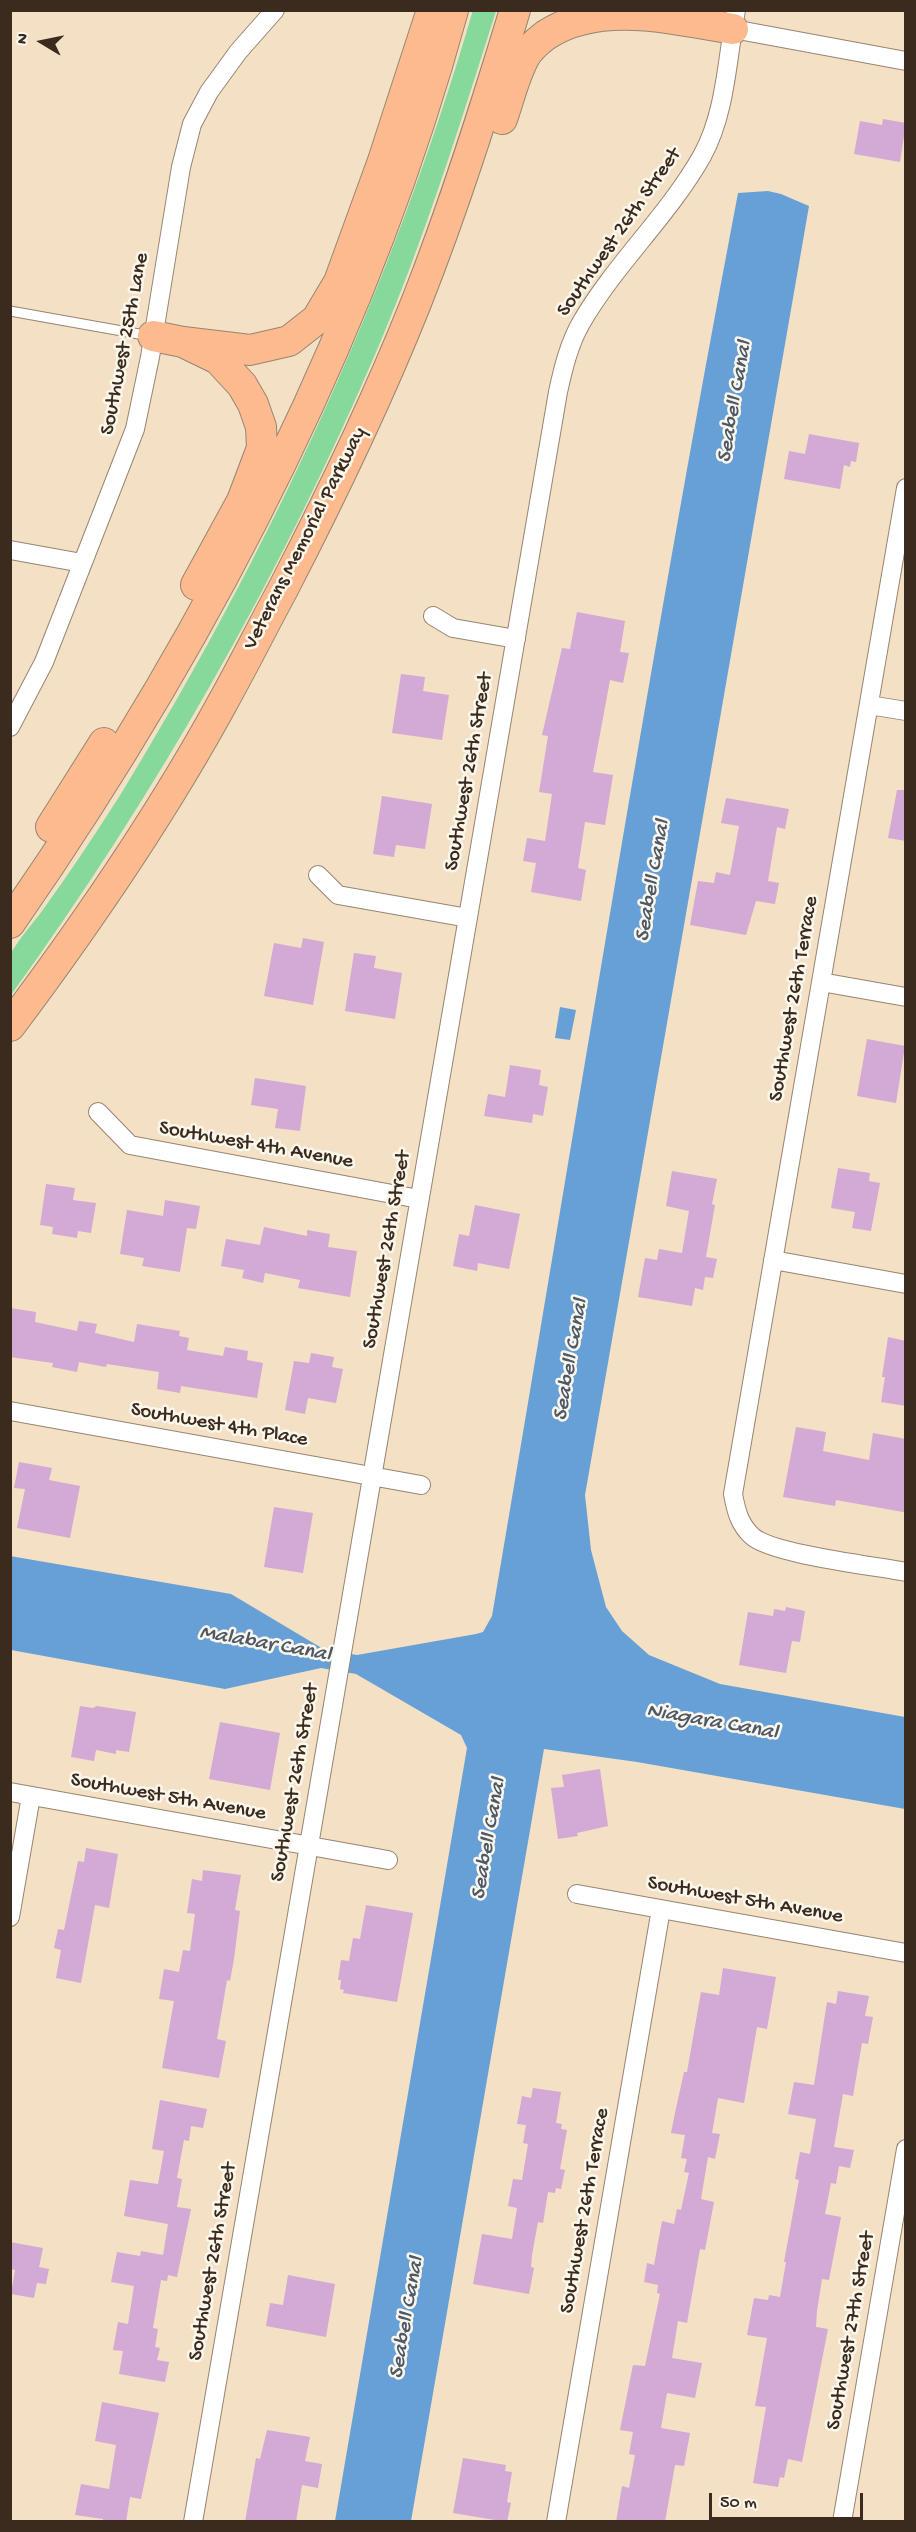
<!DOCTYPE html>
<style>
body{margin:0}
#map{position:relative;width:916px;height:2532px;overflow:hidden;background:#f3e0c5;font-family:"Gochi Hand",sans-serif}
canvas{display:block}
.frame{position:absolute;inset:0;border:12px solid #3b2a1e;pointer-events:none}
.north{position:absolute;left:12px;top:12px;width:60px;height:60px;-webkit-text-stroke:4px #fbf7ec;paint-order:stroke;rotate:280deg;font-size:16px;font-weight:700;line-height:24px;text-align:center;color:#3b2a1e}
.north::after{content:'';display:block;margin:auto;width:21px;height:27px;background:#3b2a1e;clip-path:polygon(50% 0,100% 100%,50% 72%,0 100%)}
.scale{position:absolute;left:709px;top:2493px;width:154px;height:27px;box-sizing:border-box;border:3px solid #3b2a1e;border-top:0;padding-left:8px;font-size:18px;line-height:21px;white-space:nowrap;color:#3b2a1e;-webkit-text-stroke:4px #fbf7ec;paint-order:stroke}
</style>
<div id="map">
<canvas width="916" height="2532"></canvas>
<div class="frame"></div>
<div class="north">N</div>
<div class="scale">50 m</div>
</div>
<script>
const context = document.querySelector('canvas').getContext('2d');
context.lineJoin = 'round';
function fill(path, color) { context.fillStyle = color; context.fill(path, 'evenodd'); }
function trace(path, color, width, dash) { context.strokeStyle = color; context.lineWidth = width; context.lineCap = dash ? 'butt' : 'round'; context.setLineDash(dash || []); context.stroke(path); }
function write(font, color, halo, rows, align = 'center') {
  context.font = font + ' "Gochi Hand",sans-serif'; context.lineWidth = 5; context.setLineDash([]); context.textBaseline = 'middle'; context.strokeStyle = halo; context.fillStyle = color; for (const [text, x, y, turn = 0] of rows) {
    context.save(); context.translate(x, y); context.rotate((+turn || 0) * Math.PI / 180); context.textAlign = isNaN(turn) ? turn : align; if (halo) context.strokeText(text, 0, 0); context.fillText(text, 0, 0); context.restore();
  }
}
fill(new Path2D(`
 M 473,10 L 496,11 C 460,125 424,240 377,350 C 279,579 156,794 11,995 C 10,983 7,967 10,956 C 13,946 35,921 42,911 C 69,874 94,836 119,797 C 270,551 392,288 473,10 Z`), '#86d99a');
fill(new Path2D(`
 M 768,191 L 781,194 L 809,206 L 585,1495 L 591,1550 L 606,1607 L 622,1631 L 649,1655 L 720,1684 L 905,1717 L 905,1809 L 637,1762 L 544,1749 L 411,2521 L 335,2521 L 467,1748 L 461,1735 L 356,1674 L 321,1668 L 225,1689 L 11,1650 L 10,1556 L 231,1594 L 325,1650 L 357,1655 L 476,1634 L 483,1632 L 492,1616 C 573,1142 648,666 738,193 Z
 M 560,1007 L 576,1010 L 570,1040 L 555,1038 Z`), '#67a0d6');
fill(new Path2D(`
 M 883,119 L 906,123 L 900,162 L 854,154 L 860,121 L 882,125 Z
 M 809,434 L 859,443 L 856,462 L 851,461 L 850,467 L 844,465 L 840,489 L 784,479 L 789,451 L 805,454 Z
 M 577,612 L 625,621 L 620,652 L 629,653 L 623,683 L 610,680 L 593,772 L 613,775 L 605,825 L 585,822 L 578,868 L 586,870 L 581,901 L 531,892 L 536,863 L 523,861 L 527,838 L 545,841 L 552,794 L 539,792 L 548,736 L 542,735 L 562,648 L 570,649 Z
 M 401,674 L 425,677 L 423,691 L 449,695 L 442,740 L 392,733 Z
 M 897,790 L 906,790 L 906,841 L 888,838 Z
 M 382,796 L 432,804 L 425,849 L 396,845 L 394,857 L 373,854 Z
 M 726,798 L 789,809 L 785,829 L 777,827 L 768,881 L 779,883 L 775,904 L 756,901 L 746,935 L 690,925 L 698,881 L 714,883 L 716,872 L 730,875 L 739,826 L 721,823 Z
 M 303,938 L 324,942 L 313,1005 L 264,996 L 274,943 L 301,948 Z
 M 354,953 L 376,956 L 374,968 L 402,973 L 395,1019 L 345,1011 Z
 M 867,1039 L 905,1046 L 896,1103 L 857,1096 Z
 M 510,1065 L 541,1070 L 539,1085 L 548,1087 L 543,1116 L 533,1114 L 532,1123 L 484,1116 L 488,1094 L 505,1097 Z
 M 255,1078 L 306,1086 L 300,1131 L 275,1128 L 278,1109 L 251,1105 Z
 M 838,1168 L 870,1173 L 869,1181 L 880,1183 L 871,1231 L 852,1228 L 855,1212 L 831,1208 Z
 M 672,1171 L 717,1179 L 712,1204 L 715,1205 L 706,1257 L 717,1259 L 713,1278 L 705,1277 L 703,1290 L 695,1288 L 692,1306 L 638,1297 L 645,1258 L 657,1260 L 659,1249 L 682,1253 L 689,1211 L 666,1206 Z
 M 46,1184 L 75,1188 L 73,1200 L 96,1203 L 91,1233 L 78,1231 L 77,1238 L 52,1234 L 53,1227 L 40,1225 Z
 M 165,1200 L 200,1206 L 196,1229 L 187,1228 L 180,1272 L 142,1266 L 144,1258 L 120,1254 L 127,1210 L 163,1216 Z
 M 475,1205 L 520,1214 L 509,1269 L 478,1263 L 477,1271 L 453,1266 L 459,1234 L 469,1236 Z
 M 264,1227 L 307,1236 L 307,1230 L 330,1234 L 328,1247 L 357,1251 L 350,1297 L 298,1288 L 300,1280 L 265,1273 L 263,1283 L 242,1278 L 244,1270 L 221,1266 L 226,1239 L 260,1245 Z
 M 10,1308 L 36,1312 L 35,1322 L 77,1331 L 79,1321 L 97,1324 L 95,1333 L 134,1342 L 137,1324 L 180,1331 L 179,1336 L 189,1338 L 187,1350 L 223,1356 L 225,1347 L 248,1351 L 247,1360 L 263,1363 L 257,1398 L 181,1386 L 180,1393 L 157,1389 L 159,1372 L 107,1364 L 106,1367 L 79,1362 L 77,1372 L 52,1367 L 53,1363 L 10,1357 Z
 M 888,1337 L 906,1341 L 906,1406 L 881,1402 L 885,1377 L 882,1377 Z
 M 311,1353 L 334,1357 L 332,1367 L 343,1369 L 336,1403 L 308,1398 L 305,1414 L 285,1410 L 294,1361 L 309,1363 Z
 M 796,1427 L 826,1432 L 823,1451 L 869,1460 L 873,1433 L 906,1439 L 906,1511 L 903,1512 L 836,1500 L 835,1506 L 783,1497 Z
 M 19,1462 L 52,1468 L 49,1480 L 80,1486 L 70,1538 L 17,1528 L 25,1489 L 14,1488 Z
 M 274,1507 L 313,1513 L 303,1573 L 264,1567 Z
 M 786,1607 L 805,1611 L 800,1642 L 792,1641 L 786,1673 L 739,1665 L 748,1612 L 773,1616 L 774,1609 L 785,1611 Z
 M 80,1706 L 93,1708 L 97,1706 L 136,1712 L 129,1752 L 116,1750 L 116,1754 L 96,1750 L 94,1761 L 71,1757 Z
 M 220,1722 L 280,1733 L 270,1790 L 209,1779 Z
 M 600,1769 L 608,1826 L 577,1833 L 578,1836 L 558,1839 L 551,1788 L 564,1787 L 562,1775 Z
 M 86,1848 L 118,1854 L 109,1908 L 95,1905 L 81,1983 L 56,1978 L 61,1950 L 54,1948 L 58,1929 L 64,1930 L 78,1861 L 84,1862 Z
 M 203,1870 L 241,1875 L 235,1910 L 240,1911 L 234,1959 L 230,1981 L 227,1980 L 217,2039 L 226,2041 L 219,2078 L 162,2068 L 174,2001 L 159,1999 L 164,1969 L 179,1972 L 183,1950 L 190,1951 L 195,1914 L 187,1913 L 192,1879 L 202,1881 Z
 M 366,1905 L 413,1913 L 397,2002 L 343,1993 L 344,1990 L 340,1989 L 341,1980 L 338,1980 L 341,1960 L 349,1961 L 353,1938 L 360,1939 Z
 M 723,1968 L 776,1977 L 767,2029 L 757,2027 L 744,2103 L 718,2098 L 712,2133 L 720,2134 L 715,2159 L 708,2157 L 701,2199 L 714,2202 L 705,2250 L 700,2249 L 687,2323 L 678,2321 L 672,2358 L 702,2363 L 695,2398 L 667,2393 L 661,2428 L 690,2433 L 684,2466 L 675,2465 L 665,2522 L 616,2522 L 622,2486 L 629,2488 L 635,2455 L 629,2454 L 633,2432 L 620,2430 L 633,2365 L 645,2366 L 660,2294 L 657,2293 L 658,2285 L 644,2282 L 647,2263 L 654,2265 L 662,2221 L 674,2224 L 677,2209 L 681,2210 L 689,2173 L 684,2172 L 687,2159 L 681,2158 L 685,2135 L 671,2133 L 675,2113 L 684,2072 L 687,2072 L 701,1992 L 719,1995 Z
 M 838,1991 L 869,1996 L 865,2016 L 873,2017 L 868,2044 L 862,2043 L 853,2096 L 843,2094 L 834,2147 L 854,2150 L 850,2168 L 839,2166 L 836,2184 L 831,2183 L 825,2214 L 841,2217 L 829,2280 L 822,2279 L 817,2311 L 816,2327 L 828,2329 L 802,2462 L 788,2459 L 784,2478 L 780,2477 L 778,2487 L 753,2483 L 766,2407 L 755,2406 L 767,2338 L 747,2335 L 754,2298 L 768,2300 L 769,2295 L 780,2297 L 786,2262 L 784,2262 L 799,2180 L 795,2179 L 800,2152 L 810,2154 L 816,2119 L 788,2114 L 794,2082 L 814,2085 L 827,2002 L 836,2004 Z
 M 533,2088 L 561,2092 L 556,2123 L 562,2124 L 561,2129 L 567,2130 L 560,2169 L 565,2170 L 561,2189 L 556,2188 L 555,2193 L 548,2192 L 543,2223 L 538,2222 L 532,2255 L 531,2267 L 534,2268 L 529,2294 L 473,2284 L 482,2234 L 512,2239 L 517,2208 L 508,2206 L 513,2179 L 522,2180 L 528,2144 L 523,2143 L 526,2125 L 517,2124 L 522,2096 L 531,2098 Z
 M 160,2100 L 207,2109 L 203,2128 L 191,2126 L 189,2141 L 184,2140 L 177,2178 L 182,2179 L 177,2207 L 191,2209 L 177,2277 L 168,2275 L 167,2281 L 161,2280 L 153,2328 L 158,2329 L 155,2347 L 160,2348 L 157,2360 L 169,2362 L 165,2382 L 119,2374 L 123,2351 L 113,2350 L 118,2322 L 128,2324 L 134,2286 L 111,2282 L 117,2252 L 140,2256 L 141,2251 L 163,2255 L 168,2224 L 124,2216 L 130,2180 L 158,2184 L 164,2151 L 152,2149 Z
 M 10,2242 L 43,2248 L 39,2267 L 49,2269 L 46,2284 L 37,2283 L 34,2298 L 11,2294 L 15,2270 L 10,2269 Z
 M 288,2275 L 335,2284 L 326,2337 L 266,2326 L 270,2303 L 283,2305 Z
 M 102,2402 L 159,2413 L 141,2499 L 130,2497 L 126,2522 L 103,2522 L 103,2519 L 75,2515 L 81,2484 L 109,2489 L 116,2445 L 95,2441 Z
 M 267,2430 L 310,2437 L 305,2461 L 322,2464 L 318,2488 L 302,2485 L 296,2522 L 245,2522 L 256,2458 L 260,2459 Z
 M 463,2458 L 506,2465 L 505,2471 L 512,2472 L 507,2502 L 511,2503 L 507,2522 L 453,2513 Z`), '#d3a9d5');
const service = new Path2D(`
 M 10,311 L 150,336`);
const minor = new Path2D(`
 M 733,29 L 906,61
 M 906,488 L 733,1494 C 736,1510 739,1524 752,1536 C 771,1554 875,1566 906,1572
 M 10,550 L 82,563
 M 433,616 L 453,628 L 516,639
 M 869,705 L 906,711
 M 10,727 L 44,662 L 135,429 L 150,357 L 181,167 L 192,124 L 209,92 L 238,52 L 275,10
 M 318,875 L 338,895 L 468,918
 M 821,982 L 906,997
 M 98,1112 L 130,1145 L 419,1199
 M 773,1260 L 906,1284
 M 10,1411 L 421,1485
 M 10,1792 L 388,1860
 M 577,1894 L 906,1953
 M 10,1917 L 31,1796
 M 193,2522 L 558,392 C 563,369 569,344 581,323 C 615,264 668,216 702,156 C 726,113 727,58 736,10
 M 556,2522 L 661,1909
 M 842,2522 L 906,2149`);
const trunk = new Path2D(`
 M 502,119 C 509,99 514,77 524,58 C 528,50 538,41 546,35 C 600,0 672,19 733,29
 M 153,336 L 183,342 L 250,350 L 289,341 L 317,319 L 339,282 L 383,161 L 432,10
 M 183,342 L 218,359 L 242,385 L 253,404 L 261,427 L 262,448 L 242,501 L 196,585
 M 51,827 L 104,743
 M 10,923 C 204,643 363,340 453,10
 M 10,1026 C 88,922 162,814 224,700 C 244,664 263,626 283,589 C 331,496 377,401 416,303 C 454,207 485,109 515,10`);
trace(service, '#978572', 11);
trace(minor, '#978572', 20);
trace(trunk, '#978572', 32);
trace(service, '#fff', 9);
trace(minor, '#fff', 18);
trace(trunk, '#fcba8e', 30);
write('21px', '#3b2a1e', '#fbf7ec', [
 ["Southwest 26th Street",620,233,-55],
 ["Southwest 25th Lane",126,344,-79],
 ["Veterans Memorial Parkway",306,539,-63],
 ["Southwest 26th Street",470,772,-80],
 ["Southwest 26th Terrace",795,999,-80],
 ["Southwest 4th Avenue",256,1146,10],
 ["Southwest 26th Street",388,1250,-80],
 ["Southwest 4th Place",219,1426,10],
 ["Southwest 26th Street",296,1783,-80],
 ["Southwest 5th Avenue",168,1798,10],
 ["Southwest 5th Avenue",745,1901,10],
 ["Southwest 26th Terrace",586,2211,-80],
 ["Southwest 26th Street",214,2262,-80],
 ["Southwest 27th Street",852,2331,-80]
]);
write('italic 22px', '#4d5968', '#fbf7ec', [
 ["Seabell Canal",736,402,-80],
 ["Seabell Canal",654,881,-80],
 ["Seabell Canal",572,1360,-80],
 ["Malabar Canal",265,1645,10],
 ["Niagara Canal",712,1723,10],
 ["Seabell Canal",490,1839,-80],
 ["Seabell Canal",408,2318,-80]
]);
</script>
